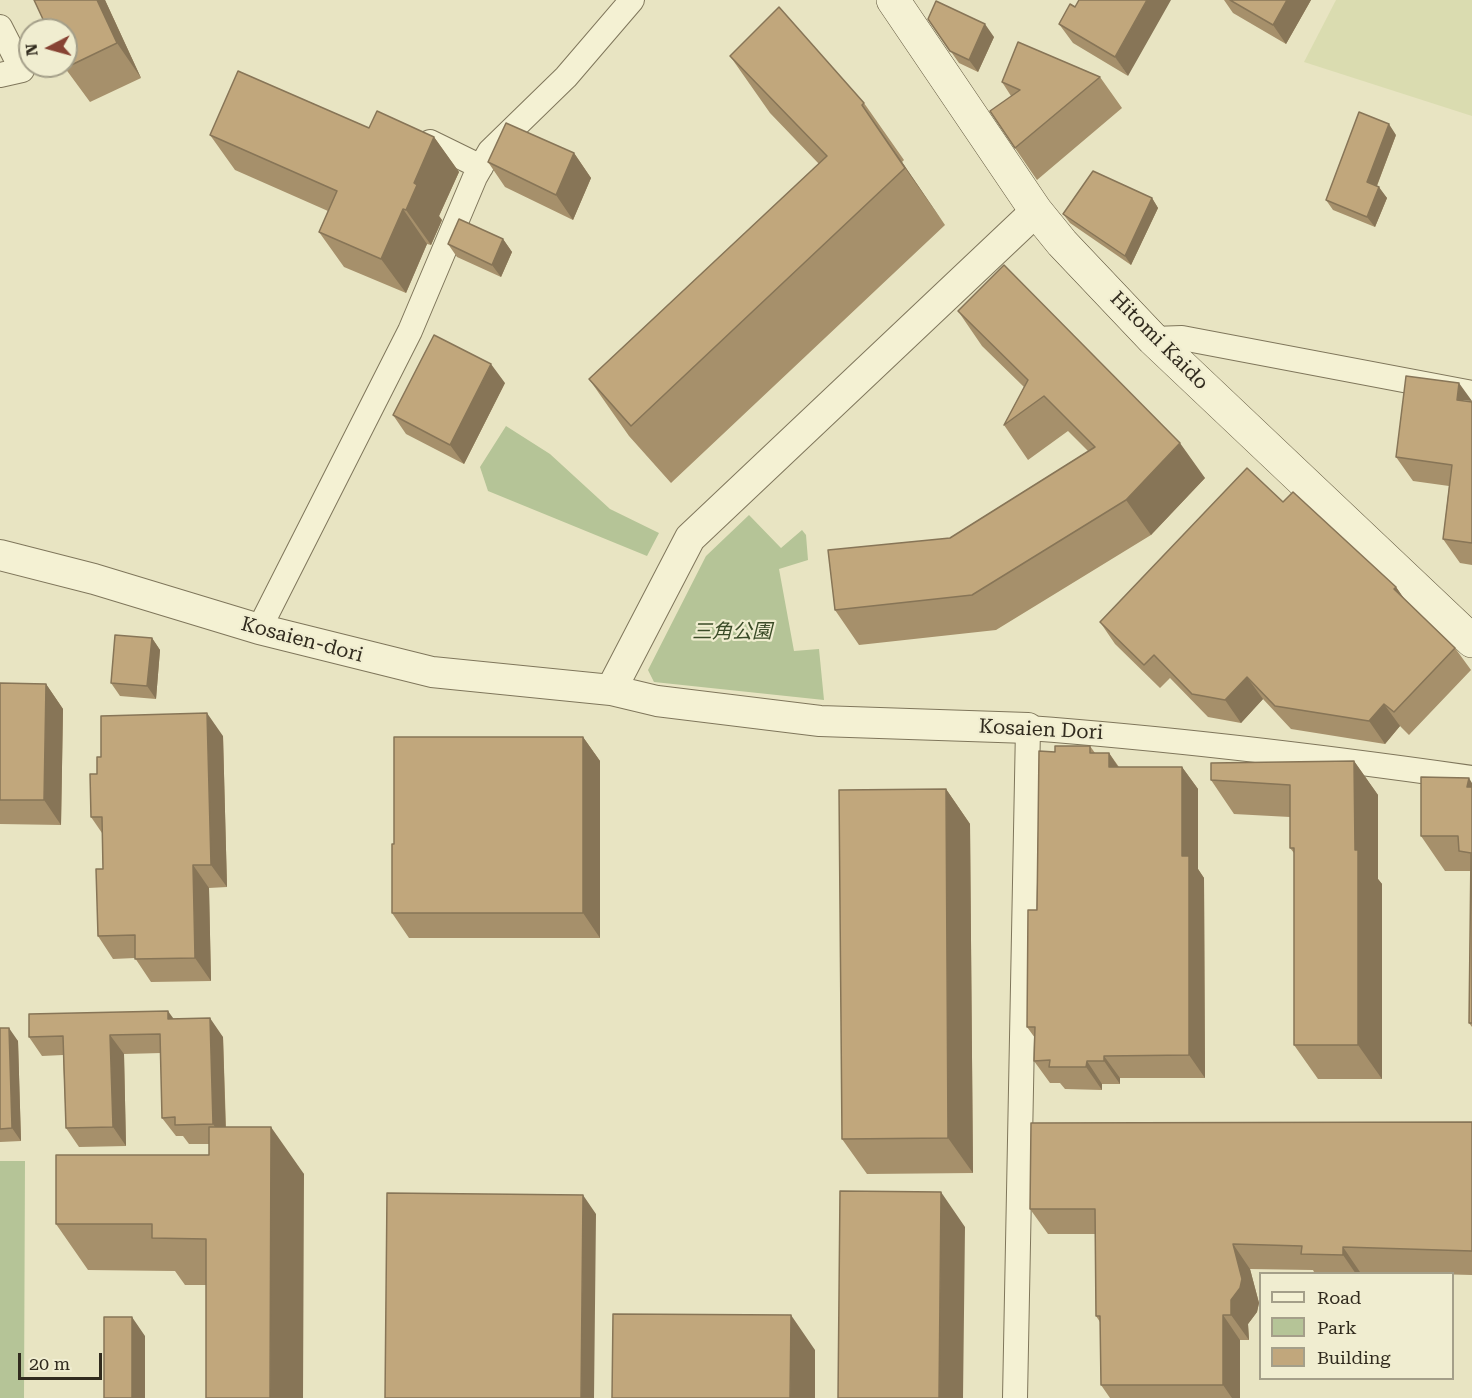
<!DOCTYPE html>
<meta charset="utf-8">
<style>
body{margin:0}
#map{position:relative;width:1472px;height:1398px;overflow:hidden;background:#e8e4c2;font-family:"Roboto Serif",serif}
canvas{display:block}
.legend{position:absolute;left:1259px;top:1272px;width:195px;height:108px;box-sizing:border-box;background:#f0edd0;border:2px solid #a49f89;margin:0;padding:8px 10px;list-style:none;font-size:18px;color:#312b1e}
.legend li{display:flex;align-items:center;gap:12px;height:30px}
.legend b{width:30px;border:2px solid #a49f89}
.north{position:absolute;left:18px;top:18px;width:60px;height:60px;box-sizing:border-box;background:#f0edd0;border:2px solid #a49f89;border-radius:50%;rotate:264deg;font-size:16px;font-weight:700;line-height:24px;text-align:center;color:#312b1e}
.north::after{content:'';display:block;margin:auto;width:21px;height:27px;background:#874333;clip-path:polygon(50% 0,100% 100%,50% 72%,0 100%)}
.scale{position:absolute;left:18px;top:1353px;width:84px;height:27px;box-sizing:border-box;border:3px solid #312b1e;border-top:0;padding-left:8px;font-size:18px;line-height:21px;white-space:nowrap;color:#312b1e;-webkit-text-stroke:4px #f0edd0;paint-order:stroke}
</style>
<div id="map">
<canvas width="1472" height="1398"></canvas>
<ul class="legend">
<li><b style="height:8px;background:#f4f1d3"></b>Road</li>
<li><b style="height:16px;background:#b5c497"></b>Park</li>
<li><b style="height:16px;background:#c1a77c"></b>Building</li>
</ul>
<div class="north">N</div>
<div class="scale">20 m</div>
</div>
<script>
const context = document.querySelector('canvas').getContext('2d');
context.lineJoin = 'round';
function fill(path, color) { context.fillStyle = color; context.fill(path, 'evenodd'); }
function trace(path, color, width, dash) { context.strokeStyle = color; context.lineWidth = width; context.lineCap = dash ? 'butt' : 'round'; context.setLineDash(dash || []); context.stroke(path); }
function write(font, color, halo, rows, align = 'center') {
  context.font = font + ' "Roboto Serif","Noto Sans JP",serif'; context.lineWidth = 4.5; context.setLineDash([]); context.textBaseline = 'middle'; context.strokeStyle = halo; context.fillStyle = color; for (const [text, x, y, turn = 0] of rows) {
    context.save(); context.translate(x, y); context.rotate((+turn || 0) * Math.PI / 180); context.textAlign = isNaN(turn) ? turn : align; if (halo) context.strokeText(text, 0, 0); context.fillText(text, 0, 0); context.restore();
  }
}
fill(new Path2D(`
 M 1336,0 L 1472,0 L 1472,116 L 1304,62 Z`), '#dadcb0');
fill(new Path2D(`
 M 506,426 L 550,454 L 610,509 L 659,533 L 647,556 L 488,491 L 480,467 Z
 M 749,515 L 781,548 L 802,530 L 806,535 L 808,560 L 779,569 L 794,651 L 819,649 L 824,700 L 654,682 L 648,670 L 706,556 Z
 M 0,1161 L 25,1161 L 24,1398 L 0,1398 Z`), '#b5c497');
const minor = new Path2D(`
 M 0,27 L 22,70 L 0,75
 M 430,142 L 481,167
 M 1153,339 L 1182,338 L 1472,393
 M 259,629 L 410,331 L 475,177 L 490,151 L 566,77 L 632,0
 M 1015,1398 L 1028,728 C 1177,739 1324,757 1472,778`);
const tertiary = new Path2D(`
 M 0,555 L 94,579 L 259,629 L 432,672 L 611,690 L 657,701 L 820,721 L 1028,728
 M 611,690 L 690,538 L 1036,211`);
const secondary = new Path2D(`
 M 893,0 L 1036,211 L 1062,243 L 1153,339 L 1472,641`);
trace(minor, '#7f765b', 26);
trace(tertiary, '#7f765b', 32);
trace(secondary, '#61573e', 34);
trace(minor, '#f4f1d3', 24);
trace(tertiary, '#f4f1d3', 30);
trace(secondary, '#f4f1d3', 33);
fill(new Path2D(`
 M 34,0 L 105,0 L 141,78 L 90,102 L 65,68 Z
 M 1079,0 L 1128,76 L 1073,43 L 1059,24 L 1075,7 Z
 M 1224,0 L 1311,0 L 1286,44 L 1233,13 Z
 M 928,19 L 994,37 L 978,72 L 959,63 Z
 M 730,56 L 864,103 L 904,160 L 902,162 L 945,225 L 671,483 L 629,436 L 589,379 L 819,164 L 770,113 Z
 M 1100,77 L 1122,108 L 1037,180 L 1015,148 L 1011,96 L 1002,82 Z
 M 369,128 L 434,137 L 459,172 L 439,216 L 442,220 L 431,245 L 427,244 L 406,293 L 344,267 L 319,232 L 328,211 L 235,170 L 210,135 Z
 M 1396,135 L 1377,186 L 1387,198 L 1375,227 L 1333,210 L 1326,200 Z
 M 574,153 L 591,178 L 573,220 L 505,187 L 488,162 Z
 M 1152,198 L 1158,208 L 1131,265 L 1070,223 L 1063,214 Z
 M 503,239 L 512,252 L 501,277 L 457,257 L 448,244 Z
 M 958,311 L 1205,478 L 1151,535 L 996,630 L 859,645 L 835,610 L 1088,451 L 1068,431 L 1028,460 L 1004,425 L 1024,387 L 982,346 Z
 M 505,383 L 464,464 L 406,434 L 393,415 Z
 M 1472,401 L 1472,565 L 1460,563 L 1443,539 L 1449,486 L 1413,481 L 1396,457 Z
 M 1283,502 L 1396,587 L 1405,600 L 1455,648 L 1471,670 L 1409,735 L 1400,726 L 1385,744 L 1291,729 L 1263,699 L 1241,723 L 1208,717 L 1170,678 L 1160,688 L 1115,644 L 1100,622 Z
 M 152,638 L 160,650 L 156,699 L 120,696 L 111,683 Z
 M 0,683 L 46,684 L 63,709 L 61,825 L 0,824 Z
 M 223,736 L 227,887 L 209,888 L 211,981 L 151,982 L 135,958 L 113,959 L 98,936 L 103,869 L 102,833 L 91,817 L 97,774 L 101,757 Z
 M 583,737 L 600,761 L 600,938 L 409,938 L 392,913 L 394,844 Z
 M 1090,746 L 1095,753 L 1109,753 L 1119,767 L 1182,767 L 1198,789 L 1198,869 L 1204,878 L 1205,1078 L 1120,1078 L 1120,1084 L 1102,1084 L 1102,1090 L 1065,1089 L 1060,1083 L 1050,1083 L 1034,1061 L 1035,1038 L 1027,1027 L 1037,910 L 1055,752 Z
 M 1354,761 L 1378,795 L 1378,879 L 1382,884 L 1382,1079 L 1318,1079 L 1294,1045 L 1294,853 L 1290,848 L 1290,817 L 1234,814 L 1211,780 Z
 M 1472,783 L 1472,1027 L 1469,1023 L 1471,871 L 1445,871 L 1421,836 Z
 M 946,789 L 970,824 L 973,1173 L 867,1174 L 842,1139 Z
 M 173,1019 L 223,1037 L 226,1127 L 304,1174 L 206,1285 L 185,1285 L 175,1271 L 88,1270 L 56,1224 L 209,1155 L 209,1144 L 189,1144 L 183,1136 L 176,1136 L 162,1118 L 161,1053 L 124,1054 L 126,1146 L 79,1147 L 66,1128 L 63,1055 L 42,1056 L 29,1037 Z
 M 0,1028 L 18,1041 L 21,1141 L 0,1142 Z
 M 1472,1122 L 1472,1275 L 1360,1272 L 1360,1274 L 1315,1274 L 1313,1270 L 1250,1269 L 1259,1303 L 1257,1312 L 1248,1324 L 1249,1340 L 1240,1340 L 1240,1398 L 1110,1398 L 1101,1385 L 1100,1322 L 1096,1316 L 1095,1234 L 1048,1234 L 1030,1209 Z`), '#a6906b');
fill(new Path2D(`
 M 97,0 L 105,0 L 141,78 L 117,43 Z
 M 1147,0 L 1171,0 L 1128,76 L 1115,57 Z
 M 1287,0 L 1311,0 L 1286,44 L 1273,25 Z
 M 985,24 L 994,37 L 978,72 L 969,60 Z
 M 862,105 L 902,162 L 945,225 L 905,168 Z
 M 1389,124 L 1396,135 L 1374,193 L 1367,182 Z
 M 434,137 L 459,172 L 439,216 L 442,220 L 431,245 L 406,210 L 414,183 Z
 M 574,153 L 591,178 L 573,220 L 556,195 Z
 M 1379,187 L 1387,198 L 1375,227 L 1367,217 Z
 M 1152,198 L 1158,208 L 1131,265 L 1125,256 Z
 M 403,209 L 427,244 L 406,293 L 381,259 Z
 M 503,239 L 512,252 L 501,277 L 492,265 Z
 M 491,364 L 505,383 L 464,464 L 450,445 Z
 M 1459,383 L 1472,401 L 1457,400 Z
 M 1180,443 L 1205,478 L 1151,535 L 1126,500 Z
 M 1396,587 L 1412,610 L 1394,589 Z
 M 152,638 L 160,650 L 156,699 L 147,686 Z
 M 1247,677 L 1263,699 L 1241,723 L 1225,700 Z
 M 46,684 L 63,709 L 61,825 L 44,800 Z
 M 1384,704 L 1400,726 L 1385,744 L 1369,721 Z
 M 207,713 L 223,736 L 227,887 L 211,865 Z
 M 583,737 L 600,761 L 600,938 L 583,913 Z
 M 1109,753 L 1124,776 L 1109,767 Z
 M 1354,761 L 1378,795 L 1378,879 L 1382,884 L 1382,1079 L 1358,1045 L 1355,850 Z
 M 1182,767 L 1198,789 L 1198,869 L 1204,878 L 1205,1078 L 1189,1055 L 1182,856 Z
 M 1469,778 L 1472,783 L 1472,794 L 1467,787 Z
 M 946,789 L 970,824 L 973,1173 L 948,1138 Z
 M 193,865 L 209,888 L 211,981 L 195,958 Z
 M 168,1011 L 181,1029 L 168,1019 Z
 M 210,1018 L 223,1037 L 226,1143 L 213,1124 Z
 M 9,1028 L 18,1041 L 21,1141 L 12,1128 Z
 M 110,1035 L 124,1054 L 126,1146 L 113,1127 Z
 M 1104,1056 L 1120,1078 L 1120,1084 L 1104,1061 Z
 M 1087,1061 L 1102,1084 L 1102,1090 L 1086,1067 Z
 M 271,1127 L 304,1174 L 303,1398 L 270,1398 Z
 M 941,1192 L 965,1227 L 963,1398 L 939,1398 Z
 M 583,1195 L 596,1214 L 594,1398 L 581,1398 Z
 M 1233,1244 L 1250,1269 L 1259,1303 L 1257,1312 L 1248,1324 L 1249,1340 L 1231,1315 L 1231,1300 Z
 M 1343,1247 L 1360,1272 L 1360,1274 L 1356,1274 L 1343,1255 Z
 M 791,1315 L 815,1350 L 815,1398 L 790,1398 Z
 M 1223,1315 L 1240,1340 L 1240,1398 L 1232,1398 L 1223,1385 Z
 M 132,1317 L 145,1336 L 145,1398 L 132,1398 Z`), '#877557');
const building = new Path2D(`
 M 34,0 L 97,0 L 117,43 L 65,68 L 66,30 L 48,30 Z
 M 1079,0 L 1147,0 L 1115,57 L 1059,24 L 1070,4 L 1075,7 Z
 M 1230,0 L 1287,0 L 1273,25 Z
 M 936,1 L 985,24 L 969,60 L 950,51 L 928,19 Z
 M 779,7 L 864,103 L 862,105 L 905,168 L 631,426 L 589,379 L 827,156 L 730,56 Z
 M 1018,42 L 1100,77 L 1015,148 L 990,111 L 1020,90 L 1002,82 Z
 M 238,71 L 369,128 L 377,111 L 434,137 L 414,183 L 417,185 L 406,210 L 403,209 L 381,259 L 319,232 L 337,191 L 210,135 Z
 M 1359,112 L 1389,124 L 1367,182 L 1379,187 L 1367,217 L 1326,200 Z
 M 506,123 L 574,153 L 556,195 L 488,162 Z
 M 1093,171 L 1152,198 L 1125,256 L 1063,214 Z
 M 459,219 L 503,239 L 492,265 L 448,244 Z
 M 1004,265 L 1180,443 L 1126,500 L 972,595 L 835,610 L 828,550 L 950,538 L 1095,447 L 1044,396 L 1004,425 L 1028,380 L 958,311 Z
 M 434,335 L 491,364 L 450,445 L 393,415 Z
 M 1406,376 L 1459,383 L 1457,400 L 1472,402 L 1472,543 L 1443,539 L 1452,465 L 1396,457 Z
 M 1247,468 L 1283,502 L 1293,492 L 1396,587 L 1394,589 L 1455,648 L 1394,712 L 1384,704 L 1369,721 L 1275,706 L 1247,677 L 1225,700 L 1192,694 L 1154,655 L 1144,665 L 1100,622 Z
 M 115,635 L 152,638 L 147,686 L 111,683 Z
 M 0,683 L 46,684 L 44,800 L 0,800 Z
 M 207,713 L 211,865 L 193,865 L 195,958 L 135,959 L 135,935 L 98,936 L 96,869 L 103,869 L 102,817 L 91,817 L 90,774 L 97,774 L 97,757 L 101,757 L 101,716 Z
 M 394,737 L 583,737 L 583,913 L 392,913 L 392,844 L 394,844 Z
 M 1055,746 L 1090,746 L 1090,753 L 1109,753 L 1109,767 L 1182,767 L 1182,856 L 1189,856 L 1189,1055 L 1104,1056 L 1104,1061 L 1087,1061 L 1086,1067 L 1049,1067 L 1050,1060 L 1034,1061 L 1035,1027 L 1027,1027 L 1028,910 L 1037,910 L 1039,751 L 1055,752 Z
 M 1354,761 L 1355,850 L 1358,850 L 1358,1045 L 1294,1045 L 1294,848 L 1290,848 L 1290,785 L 1211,780 L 1211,763 Z
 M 1421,777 L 1469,778 L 1467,787 L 1472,787 L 1472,1023 L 1469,1023 L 1471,853 L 1459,851 L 1458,836 L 1421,836 Z
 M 946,789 L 948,1138 L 842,1139 L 839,790 Z
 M 168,1011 L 168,1019 L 210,1018 L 213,1124 L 175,1125 L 175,1117 L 162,1118 L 160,1034 L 110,1035 L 113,1127 L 66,1128 L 63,1036 L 29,1037 L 29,1014 Z
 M 0,1028 L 9,1028 L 12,1128 L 0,1129 Z
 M 1472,1122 L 1472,1251 L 1343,1247 L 1343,1255 L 1301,1254 L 1302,1246 L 1233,1244 L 1242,1279 L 1240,1288 L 1231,1300 L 1231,1315 L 1223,1315 L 1223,1385 L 1101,1385 L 1100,1316 L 1096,1316 L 1095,1209 L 1030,1209 L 1031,1123 Z
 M 209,1127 L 271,1127 L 270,1398 L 206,1398 L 206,1239 L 152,1238 L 152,1224 L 56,1224 L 56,1155 L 209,1155 Z
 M 840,1191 L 941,1192 L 939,1398 L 838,1398 Z
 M 387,1193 L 583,1195 L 581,1398 L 385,1398 Z
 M 613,1314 L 791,1315 L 790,1398 L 612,1398 Z
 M 104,1317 L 132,1317 L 132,1398 L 104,1398 Z`);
fill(building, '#c1a77c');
trace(building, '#877557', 1.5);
write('20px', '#312b1e', '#f0edd0', [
 ["Hitomi Kaido",1159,341,45],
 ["Kosaien-dori",302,640,15],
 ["Kosaien Dori",1041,730,3]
]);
write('italic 20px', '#3a4b27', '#f0edd0', [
 ["三角公園",732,632]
]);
</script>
